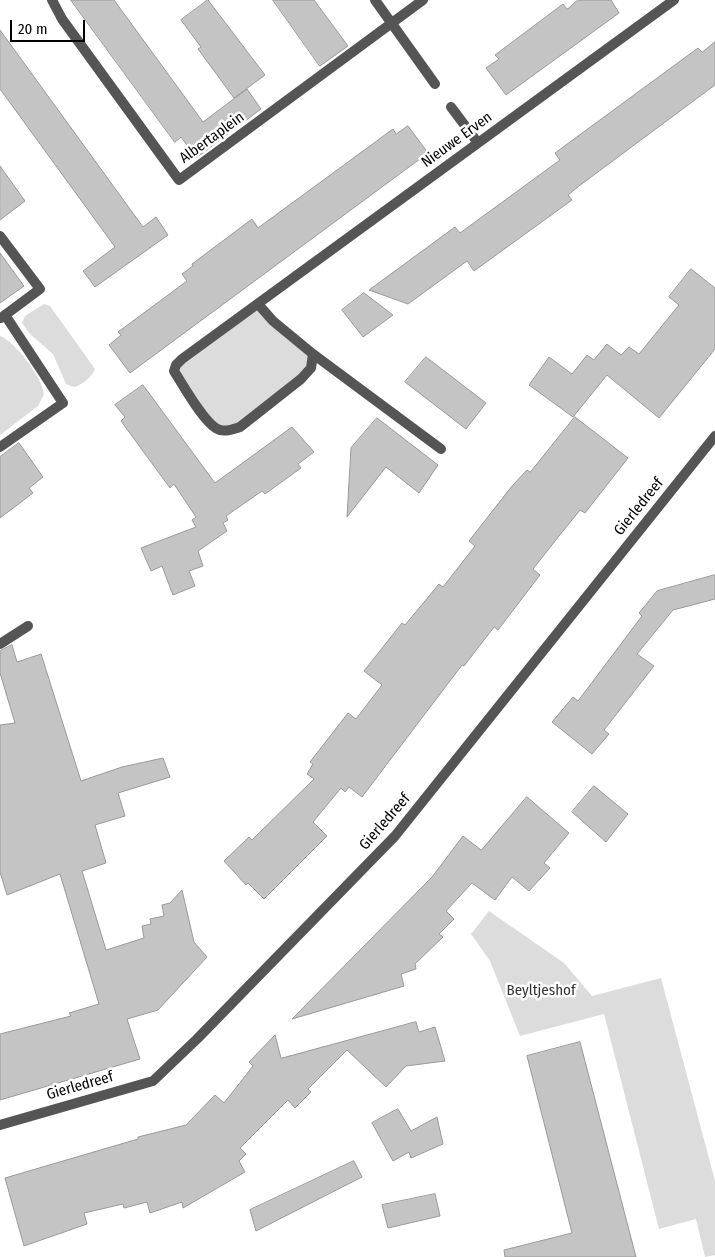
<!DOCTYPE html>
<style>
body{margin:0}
#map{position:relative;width:715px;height:1257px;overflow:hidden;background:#fff;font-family:"Fira Sans Condensed",sans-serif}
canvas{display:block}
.scale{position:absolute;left:10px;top:20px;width:75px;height:22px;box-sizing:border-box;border:2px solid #000;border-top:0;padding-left:6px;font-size:15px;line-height:18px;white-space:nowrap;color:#000;-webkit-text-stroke:4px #fff;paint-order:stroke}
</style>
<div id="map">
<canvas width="715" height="1257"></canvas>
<div class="scale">20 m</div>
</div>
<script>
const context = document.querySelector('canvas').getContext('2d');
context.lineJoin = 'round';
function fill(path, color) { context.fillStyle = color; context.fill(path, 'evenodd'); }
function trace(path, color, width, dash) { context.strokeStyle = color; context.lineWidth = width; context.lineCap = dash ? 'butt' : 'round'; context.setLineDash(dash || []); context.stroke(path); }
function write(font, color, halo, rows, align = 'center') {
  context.font = font + ' "Fira Sans Condensed",sans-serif'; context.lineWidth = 5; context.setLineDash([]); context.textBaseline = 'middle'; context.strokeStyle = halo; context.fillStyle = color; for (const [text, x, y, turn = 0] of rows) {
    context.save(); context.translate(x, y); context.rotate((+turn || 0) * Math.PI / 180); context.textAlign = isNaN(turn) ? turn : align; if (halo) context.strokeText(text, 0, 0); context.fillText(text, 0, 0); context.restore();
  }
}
fill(new Path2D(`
 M 44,304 L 50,306 L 95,369 C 92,377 82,385 74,387 L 66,384 L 53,354 L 31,335 L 22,323 L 25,316 Z
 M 258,304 L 313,354 L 311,368 L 230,430 L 210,424 L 176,365 Z
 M 0,336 C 15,341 43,379 44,394 L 38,406 L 0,435 Z
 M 489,911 L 564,963 L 592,996 L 661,978 L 715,1181 L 715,1255 L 705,1257 L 696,1219 L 659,1229 L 604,1014 L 520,1036 L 490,961 L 471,934 Z`), '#dcdcdc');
const building = new Path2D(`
 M 71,0 L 114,0 L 203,122 L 247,89 L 261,109 L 196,158 L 181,137 L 175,142 Z
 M 208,0 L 265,75 L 234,98 L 198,49 L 201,47 L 181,20 Z
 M 273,0 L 314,0 L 348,46 L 320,66 Z
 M 578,0 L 611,0 L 619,13 L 506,95 L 486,68 L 499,59 L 495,55 L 563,4 L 567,9 Z
 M 0,30 L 143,227 L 156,217 L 168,235 L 95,287 L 83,271 L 115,247 L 0,89 Z
 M 715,42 L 715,85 L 579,186 L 568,195 L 572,200 L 474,271 L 467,261 L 408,304 L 369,290 L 455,227 L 460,233 L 560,160 L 555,153 L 698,48 L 702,52 Z
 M 408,126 L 428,153 L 130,373 L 109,345 L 121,335 L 118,332 L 187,281 L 182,274 L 193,266 L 192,264 L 252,219 L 258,228 L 393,129 L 396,134 Z
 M 0,166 L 25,201 L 0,220 Z
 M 0,253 L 24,286 L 0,303 Z
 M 691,269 L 715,288 L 715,349 L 659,418 L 607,375 L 573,417 L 529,385 L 549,357 L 572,374 L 587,355 L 594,360 L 607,344 L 621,355 L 629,347 L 639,354 L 679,305 L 669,297 Z
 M 364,293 L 393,315 L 363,337 L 342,310 Z
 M 426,357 L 486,403 L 466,429 L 405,382 Z
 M 143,385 L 215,483 L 292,427 L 314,452 L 298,464 L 301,468 L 265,494 L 262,491 L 226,516 L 228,520 L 223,523 L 227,531 L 198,551 L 203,566 L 189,571 L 195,586 L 173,595 L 162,566 L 151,571 L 141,548 L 196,527 L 192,520 L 196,517 L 174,484 L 170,488 L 121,421 L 125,417 L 115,405 Z
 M 575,417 L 628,458 L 585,513 L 580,510 L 559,536 L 533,569 L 540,575 L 498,630 L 494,627 L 464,666 L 462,665 L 362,797 L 349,787 L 345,792 L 341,788 L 313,822 L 327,836 L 264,899 L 248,883 L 246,885 L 224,861 L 249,837 L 252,840 L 314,779 L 307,774 L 313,764 L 310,762 L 348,713 L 356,719 L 382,685 L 364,671 L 402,623 L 405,625 L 439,584 L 443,587 L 475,546 L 469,541 L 512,486 L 527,470 L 530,472 Z
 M 377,418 L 438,465 L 419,493 L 386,467 L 347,517 L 351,448 Z
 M 19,443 L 43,477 L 29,488 L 33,493 L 0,518 L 0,457 Z
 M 715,575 L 715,599 L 673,610 L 637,654 L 654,666 L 604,730 L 609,734 L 592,754 L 552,722 L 573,697 L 578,701 L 642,616 L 639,613 L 657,591 Z
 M 12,645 L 17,662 L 41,654 L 81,781 L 122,767 L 163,758 L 170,777 L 118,793 L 125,816 L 95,825 L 106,863 L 82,871 L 106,950 L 144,938 L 142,926 L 151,924 L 150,919 L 164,916 L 162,905 L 170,903 L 182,890 L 194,942 L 207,957 L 158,1010 L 127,1019 L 140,1059 L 0,1100 L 0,1034 L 71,1016 L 69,1013 L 99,1004 L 60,874 L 7,895 L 0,872 L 0,725 L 15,723 L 0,673 L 0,651 Z
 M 594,786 L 628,814 L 606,842 L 572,812 Z
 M 527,797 L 569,833 L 544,863 L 550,868 L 529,891 L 512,877 L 495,900 L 472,883 L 446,911 L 454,919 L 439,934 L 443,937 L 415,964 L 416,969 L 401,974 L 404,986 L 292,1019 L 432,877 L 463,836 L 481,850 Z
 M 416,1022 L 419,1032 L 435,1027 L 445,1061 L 406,1066 L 386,1087 L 347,1050 L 308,1089 L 311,1092 L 295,1108 L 288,1100 L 240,1148 L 246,1154 L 239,1161 L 245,1172 L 183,1208 L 182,1202 L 150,1213 L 147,1202 L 124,1208 L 123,1204 L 84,1213 L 87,1224 L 24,1246 L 5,1178 L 138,1139 L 138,1137 L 186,1125 L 215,1095 L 224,1103 L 253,1066 L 249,1062 L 275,1035 L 281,1058 Z
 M 580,1042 L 636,1257 L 505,1257 L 504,1250 L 572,1233 L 527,1056 Z
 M 398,1109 L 411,1131 L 437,1117 L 443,1144 L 411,1158 L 409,1152 L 393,1161 L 372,1123 Z
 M 354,1161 L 362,1177 L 256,1231 L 250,1210 Z
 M 435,1194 L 440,1216 L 388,1228 L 382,1205 Z`);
fill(building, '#c4c4c4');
trace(building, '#999', 1);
trace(new Path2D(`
 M 52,0 L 62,19 L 179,180 L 423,0
 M 375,0 L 435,84
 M 451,107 L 478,143
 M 0,236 L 40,289 L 1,318
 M 258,304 L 273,321 L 313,354 L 311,368 L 301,379 L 240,427 C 234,429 227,432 220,430 C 206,427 183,385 174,371 L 176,365 L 182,359 L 674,0
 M 313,354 L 441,449
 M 0,447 L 63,403 L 5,315
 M 0,644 L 28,626
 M 0,1125 L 153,1081 L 197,1039 L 395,836 L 715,436`), '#555', 10);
write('15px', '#000', '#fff', [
 ["Albertaplein",212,138,-36],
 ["Nieuwe Erven",457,140,-36],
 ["Gierledreef",639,507,-51],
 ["Gierledreef",385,822,-49],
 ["Gierledreef",80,1086,-16]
]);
write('15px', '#333', '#fff', [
 ["Beyltjeshof",541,991]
]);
</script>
